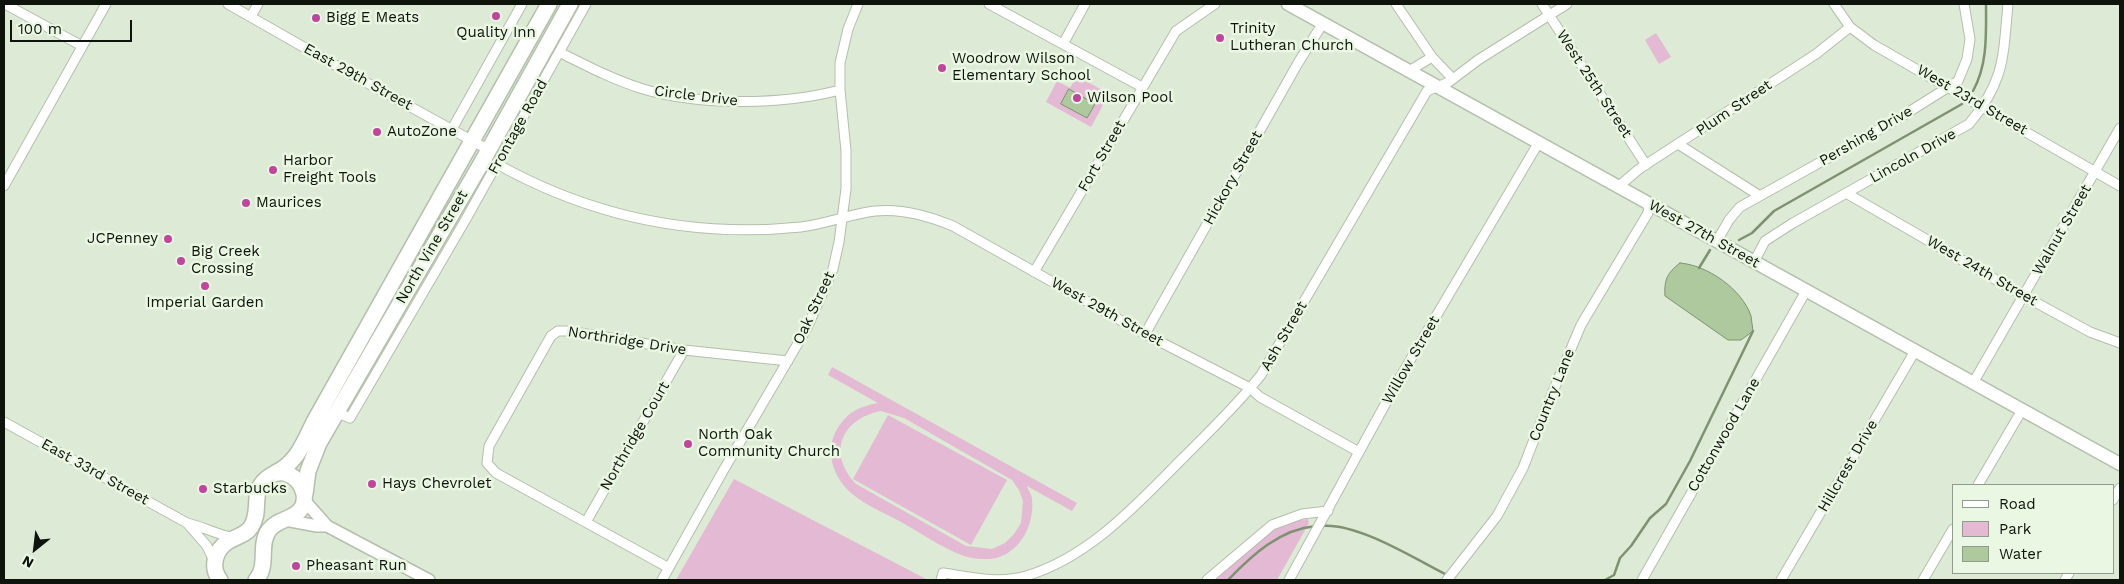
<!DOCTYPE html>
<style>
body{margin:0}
#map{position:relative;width:2124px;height:584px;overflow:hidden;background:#ddead5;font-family:"Work Sans",sans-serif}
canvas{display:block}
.frame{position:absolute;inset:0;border:5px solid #0e130c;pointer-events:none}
.legend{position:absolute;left:1952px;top:484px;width:162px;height:90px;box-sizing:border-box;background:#eaf7e2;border:1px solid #929c8c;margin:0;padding:6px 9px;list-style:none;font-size:15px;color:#0e130c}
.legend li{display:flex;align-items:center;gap:10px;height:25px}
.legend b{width:25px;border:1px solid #929c8c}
.north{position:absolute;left:10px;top:524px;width:50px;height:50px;-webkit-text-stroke:4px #eaf7e2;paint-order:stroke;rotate:209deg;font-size:14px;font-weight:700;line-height:20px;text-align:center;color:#0e130c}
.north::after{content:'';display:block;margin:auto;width:18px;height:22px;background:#0e130c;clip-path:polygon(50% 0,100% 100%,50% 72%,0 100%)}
.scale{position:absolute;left:10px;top:20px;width:122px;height:22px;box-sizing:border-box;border:2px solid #0e130c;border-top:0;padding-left:6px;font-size:15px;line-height:18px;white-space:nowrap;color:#0e130c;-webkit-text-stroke:4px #eaf7e2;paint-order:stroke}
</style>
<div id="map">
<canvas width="2124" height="584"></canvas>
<div class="frame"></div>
<ul class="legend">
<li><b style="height:6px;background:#fff"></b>Road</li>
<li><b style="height:14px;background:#e3b9d4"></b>Park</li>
<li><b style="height:14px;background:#aec99d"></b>Water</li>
</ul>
<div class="north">N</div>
<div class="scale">100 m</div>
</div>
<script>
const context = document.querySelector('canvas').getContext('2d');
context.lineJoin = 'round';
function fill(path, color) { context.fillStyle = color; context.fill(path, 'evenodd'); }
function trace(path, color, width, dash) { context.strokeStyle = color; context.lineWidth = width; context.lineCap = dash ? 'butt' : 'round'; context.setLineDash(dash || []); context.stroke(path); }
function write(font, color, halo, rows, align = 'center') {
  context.font = font + ' "Work Sans",sans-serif'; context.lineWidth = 5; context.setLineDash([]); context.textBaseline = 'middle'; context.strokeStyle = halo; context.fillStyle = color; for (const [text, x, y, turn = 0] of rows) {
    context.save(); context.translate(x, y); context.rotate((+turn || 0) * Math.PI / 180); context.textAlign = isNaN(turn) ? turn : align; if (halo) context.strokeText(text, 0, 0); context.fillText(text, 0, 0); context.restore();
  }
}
fill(new Path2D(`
 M 1656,33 L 1671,57 L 1659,64 L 1645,40 Z
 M 1077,76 L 1109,94 L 1091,127 L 1046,102 L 1057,81 L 1070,88 Z
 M 832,367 L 1077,503 L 1072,511 L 1027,486 C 1028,490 1032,495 1032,499 C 1035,528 1016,561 983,559 C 977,559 970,558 964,556 C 942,548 921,533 901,522 C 883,512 859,503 845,487 C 832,472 826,449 836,431 C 847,412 858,407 878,403 L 828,375 ZM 881,411 L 904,418 L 1012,480 L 1019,490 L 1023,501 L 1021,523 L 1014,534 L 1005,543 L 992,549 L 966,546 L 856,484 C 827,453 841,419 881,411 Z
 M 888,415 L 1007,480 L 971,545 L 853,479 Z
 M 734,479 L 928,580 L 676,580 Z
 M 1308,519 L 1309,523 L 1277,580 L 1215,580 C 1241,555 1270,522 1308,519 Z`), '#e3b9d4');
const water = new Path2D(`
 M 1069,89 L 1095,104 L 1087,118 L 1061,104 Z
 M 1680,263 C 1707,265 1742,289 1751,316 C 1752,321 1752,326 1753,331 L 1741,340 L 1728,340 L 1665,296 C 1664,280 1667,273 1680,263 Z`);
fill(water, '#aec99d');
trace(water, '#7e9272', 1);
trace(new Path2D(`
 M 1973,91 C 1988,64 1986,33 1986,4
 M 1739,240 L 1752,233 L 1774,211 L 1962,104
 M 1699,268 L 1710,250
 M 1321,526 C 1357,522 1415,559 1447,575
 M 1228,580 C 1252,555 1280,529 1316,526
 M 1605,580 L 1614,575 L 1620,558 L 1631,546 L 1650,518 L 1666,504 L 1690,461 L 1753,331`), '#7e9272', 2.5);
const minor = new Path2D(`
 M 5,4 L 82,46
 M 228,4 L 349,73 L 489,150
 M 989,4 L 1142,87
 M 1396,4 L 1432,57 L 1452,78
 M 1542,4 L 1646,165
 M 1834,4 L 1850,27 L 1874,45 L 2120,186
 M 251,16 L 258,4
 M 1063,44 L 1085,4
 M 559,52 C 587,66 614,80 643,89 C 700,106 783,105 840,90
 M 1409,71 L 1432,57
 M 452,129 L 522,4
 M 1678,144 L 1760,196
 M 497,164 C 592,217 693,238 801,227 C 826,224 850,214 875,211 C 902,208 929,216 953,226 L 1145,334 L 1250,388 L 1260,397 L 1359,452
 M 4,186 L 106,4
 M 1618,187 L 1639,169 L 1816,54 L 1850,27
 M 1846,193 L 2024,296 L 2090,332 L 2120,343
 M 1717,241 L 1729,220 L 1740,207 L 1896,120 L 1958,81 L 1967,59 L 1970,39 L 1964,4
 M 1754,262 L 1765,241 L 1793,223 L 1969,124 C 2005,81 2003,57 2008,4
 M 1034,272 L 1176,31 L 1215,4
 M 1145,334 L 1298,63 L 1323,23
 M 1973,383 L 2120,128
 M 336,412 L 350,418 L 466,219 L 586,4
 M 4,422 L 187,523 C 204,527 218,535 235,538
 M 1978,485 L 2022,410
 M 2113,500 L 2120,488
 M 586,522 L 684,350
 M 187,523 L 207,546 L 214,561
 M 669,568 L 496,473 L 487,463 L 489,446 L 551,336 L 558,331 L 568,331 L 684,350 L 788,361
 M 662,580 L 723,471 L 807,328 L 833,269 L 839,242 L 846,189 L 846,151 L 840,90 L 840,63 L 848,29 L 858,4
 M 941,580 L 943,573 C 970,577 999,584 1026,576 C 1090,557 1137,504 1183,458 C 1210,431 1237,405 1261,375 L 1427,91 L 1449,82 L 1478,60 L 1567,4
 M 1207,580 L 1272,525 L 1302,514 L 1328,511
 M 1289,580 L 1399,379 L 1539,142
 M 1447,580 L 1497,516 L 1523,468 L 1549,401 L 1581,325 L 1648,213 L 1649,205
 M 1642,580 L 1806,291
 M 1781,580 L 1915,351
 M 1923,580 L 1953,529
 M 2065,580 L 2069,573`);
const tertiary = new Path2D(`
 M 304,500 L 327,526 L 429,580
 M 285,520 L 317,526 L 327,526`);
const secondary = new Path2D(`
 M 1288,4 L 2120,464`);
const primary = new Path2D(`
 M 275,473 C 297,463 304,442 314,422 L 549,4
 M 305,494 L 308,471 L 319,443 L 482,162 L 570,4
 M 220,580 C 210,567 215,549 229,541 C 237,536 246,535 251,527 C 263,509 248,490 270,476 C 290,463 313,491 301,509 C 293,520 277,519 269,530 C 258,545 269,566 256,580`);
trace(minor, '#b3bfab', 11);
trace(tertiary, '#b3bfab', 14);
trace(secondary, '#b3bfab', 15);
trace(primary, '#b3bfab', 18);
trace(minor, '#fff', 9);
trace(tertiary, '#fff', 11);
trace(secondary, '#fff', 12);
trace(primary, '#fff', 15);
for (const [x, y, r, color] of [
 [496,16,5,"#be479d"],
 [316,18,5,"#be479d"],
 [1220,38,5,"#be479d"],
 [942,68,5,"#be479d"],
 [1077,98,5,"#be479d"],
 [377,132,5,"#be479d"],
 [273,170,5,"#be479d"],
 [246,203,5,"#be479d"],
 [168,239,5,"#be479d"],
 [181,261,5,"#be479d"],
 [205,286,5,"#be479d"],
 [688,444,5,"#be479d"],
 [372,484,5,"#be479d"],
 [203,489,5,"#be479d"],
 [296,566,5,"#be479d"]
]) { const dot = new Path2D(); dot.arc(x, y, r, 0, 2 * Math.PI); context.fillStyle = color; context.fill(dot); trace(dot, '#eaf7e2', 2); }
write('15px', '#0e130c', '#eaf7e2', [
 ["Bigg E Meats",326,18],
 ["Trinity",1230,29],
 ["Lutheran Church",1230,46],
 ["Quality Inn",496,33,"center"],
 ["Woodrow Wilson",952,59],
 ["Elementary School",952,76],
 ["Wilson Pool",1087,98],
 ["AutoZone",387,132],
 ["Harbor",283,161],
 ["Freight Tools",283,178],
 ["Maurices",256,203],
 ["JCPenney",158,239,"right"],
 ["Big Creek",191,252],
 ["Crossing",191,269],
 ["Imperial Garden",205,303,"center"],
 ["North Oak",698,435],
 ["Community Church",698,452],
 ["Hays Chevrolet",382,484],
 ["Starbucks",213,489],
 ["Pheasant Run",306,566]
], 'left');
write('15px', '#0e130c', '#eaf7e2', [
 ["East 29th Street",358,77,29],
 ["West 25th Street",1594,84,57],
 ["Circle Drive",696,96,7],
 ["West 23rd Street",1972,100,30],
 ["Plum Street",1734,108,-34],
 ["Frontage Road",518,127,-61],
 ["Pershing Drive",1866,136,-30],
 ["Fort Street",1102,156,-60],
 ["Lincoln Drive",1913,156,-29],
 ["Hickory Street",1233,178,-61],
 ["Walnut Street",2062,230,-60],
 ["West 27th Street",1704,234,29],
 ["North Vine Street",432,247,-60],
 ["West 24th Street",1982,271,30],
 ["Oak Street",814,308,-65],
 ["West 29th Street",1107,312,29],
 ["Ash Street",1284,336,-60],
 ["Northridge Drive",627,341,9],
 ["Willow Street",1411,360,-60],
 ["Country Lane",1552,395,-68],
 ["Cottonwood Lane",1724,435,-60],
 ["Northridge Court",635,436,-60],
 ["Hillcrest Drive",1848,466,-60],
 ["East 33rd Street",95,472,29]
]);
</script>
